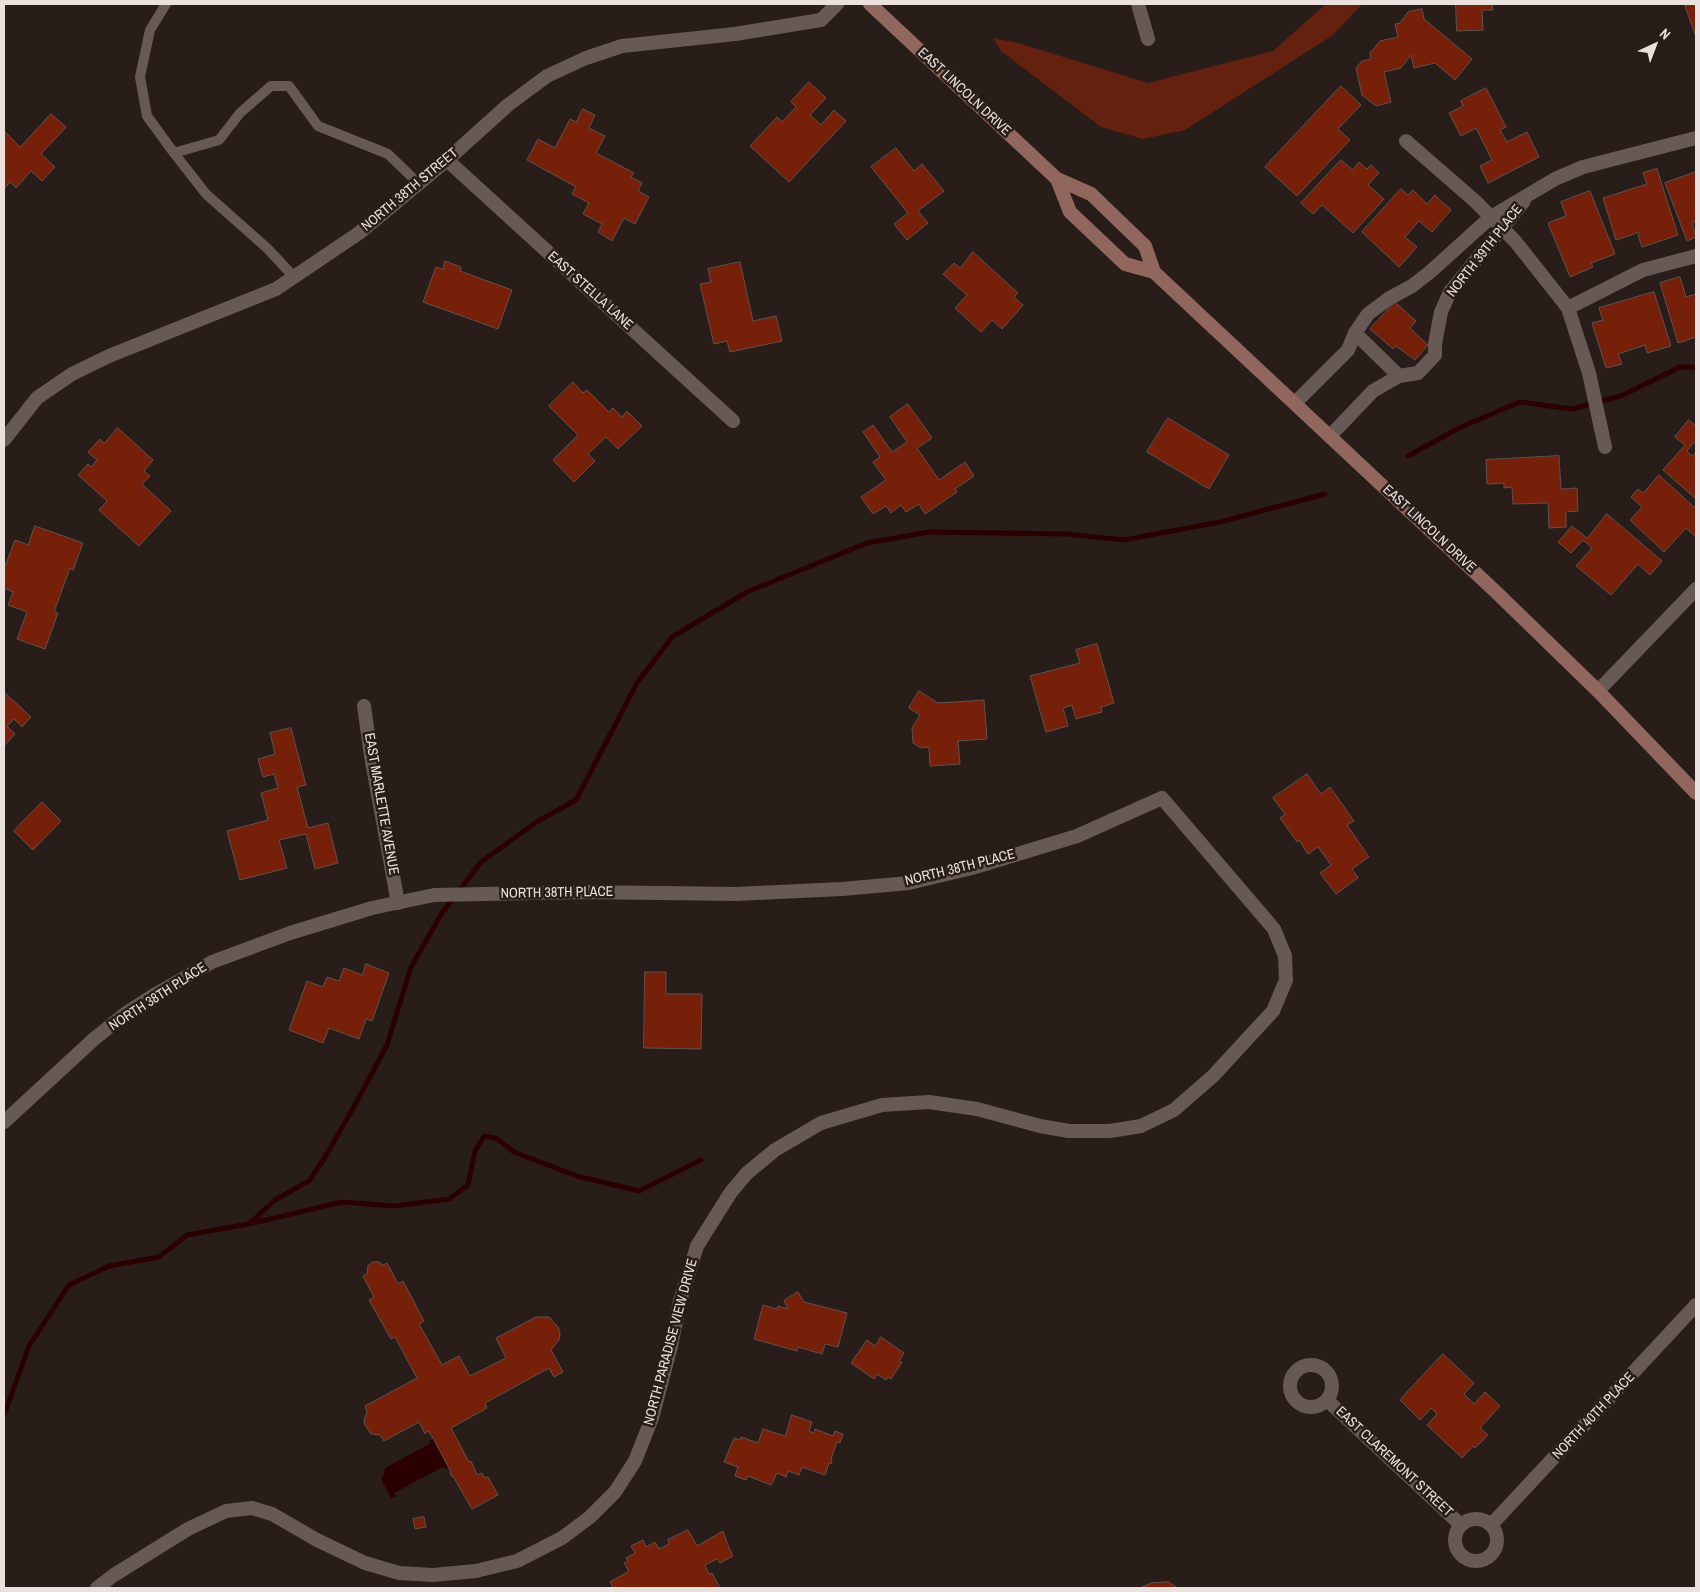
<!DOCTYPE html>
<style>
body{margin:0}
#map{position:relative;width:1700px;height:1592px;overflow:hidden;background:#291d1a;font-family:"Archivo Narrow",sans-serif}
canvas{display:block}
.frame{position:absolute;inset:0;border:5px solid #eae1df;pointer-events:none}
.north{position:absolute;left:1630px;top:20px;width:50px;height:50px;-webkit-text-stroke:4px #291d1a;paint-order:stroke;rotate:43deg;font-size:14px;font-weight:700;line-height:20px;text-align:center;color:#eae1df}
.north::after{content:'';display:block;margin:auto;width:18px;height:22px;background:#eae1df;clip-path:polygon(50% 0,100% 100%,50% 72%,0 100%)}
</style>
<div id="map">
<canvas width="1700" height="1592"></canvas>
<div class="frame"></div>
<div class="north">N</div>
</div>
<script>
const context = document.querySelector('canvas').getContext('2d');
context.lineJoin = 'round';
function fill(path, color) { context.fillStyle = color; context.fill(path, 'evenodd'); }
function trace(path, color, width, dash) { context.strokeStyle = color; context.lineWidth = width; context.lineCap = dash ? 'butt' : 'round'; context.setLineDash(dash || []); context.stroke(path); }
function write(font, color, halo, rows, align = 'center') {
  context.font = font + ' "Archivo Narrow",sans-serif'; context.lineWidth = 5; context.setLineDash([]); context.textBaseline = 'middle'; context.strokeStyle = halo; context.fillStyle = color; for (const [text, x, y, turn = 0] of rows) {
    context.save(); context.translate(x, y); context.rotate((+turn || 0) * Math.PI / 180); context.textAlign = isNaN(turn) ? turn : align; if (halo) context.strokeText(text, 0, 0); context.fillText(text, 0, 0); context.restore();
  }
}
fill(new Path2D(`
 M 1326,4 L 1362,4 L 1333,35 L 1185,130 L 1143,139 L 1101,127 L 1001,51 L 993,38 L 1018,43 L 1148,83 L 1273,51 Z`), '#652110');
fill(new Path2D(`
 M 433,1439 L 449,1467 L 445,1469 L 443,1467 L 394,1493 L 396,1496 L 391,1498 L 381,1479 L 384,1474 L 385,1468 L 431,1443 L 430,1441 Z`), '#2a0000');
trace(new Path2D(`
 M 1408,456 L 1461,427 L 1520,402 L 1572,409 L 1621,396 L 1680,367 L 1696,367
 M 249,1224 L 275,1200 L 309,1181 L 324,1159 L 356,1103 L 387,1045 L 411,967 L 442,913 L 481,862 L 538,821 L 576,800 L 637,683 L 672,637 L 747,592 L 867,543 L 929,532 L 1067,534 L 1124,540 L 1220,522 L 1325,494
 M 4,1415 L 29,1346 L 69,1285 L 109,1266 L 159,1257 L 187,1235 L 249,1224 L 342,1202 L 394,1206 L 449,1199 L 468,1185 L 475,1151 L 484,1136 L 496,1138 L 514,1152 L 577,1176 L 639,1191 L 701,1160`), '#2a0000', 5);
const building = new Path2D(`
 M 1456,4 L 1492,4 L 1493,10 L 1482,10 L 1483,30 L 1457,31 Z
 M 1690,4 L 1696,4 L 1696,37 L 1685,6 Z
 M 1422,9 L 1424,19 L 1472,59 L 1455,80 L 1435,63 L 1414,68 L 1411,55 L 1401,68 L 1384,72 L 1391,102 L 1376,106 L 1362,95 L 1356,68 L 1362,61 L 1371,59 L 1370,53 L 1380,41 L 1398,37 L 1395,24 L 1400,23 L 1408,12 Z
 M 809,82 L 826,98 L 810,115 L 821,125 L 834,110 L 846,121 L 789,182 L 750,146 L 777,117 L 782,122 L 796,107 L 791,102 Z
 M 1341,86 L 1361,105 L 1338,129 L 1350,140 L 1297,196 L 1265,167 Z
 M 1486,88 L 1506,127 L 1500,130 L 1507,142 L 1527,132 L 1539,157 L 1488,183 L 1480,166 L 1492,160 L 1476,128 L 1461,136 L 1449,113 L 1463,106 L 1461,101 Z
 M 583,109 L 595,115 L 589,128 L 605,136 L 596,153 L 634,173 L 631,177 L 642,183 L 638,191 L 649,197 L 635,224 L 624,218 L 612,241 L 598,232 L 602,224 L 583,214 L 589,203 L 572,194 L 576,187 L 527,160 L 538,139 L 555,148 L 570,119 L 576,122 Z
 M 51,114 L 66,127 L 41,154 L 55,167 L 42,181 L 31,171 L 16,188 L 10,182 L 4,189 L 4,131 L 20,147 Z
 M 896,148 L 914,171 L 922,164 L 944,191 L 918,211 L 928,223 L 907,240 L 894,224 L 908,213 L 871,167 Z
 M 1341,160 L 1353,170 L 1359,162 L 1367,169 L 1371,165 L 1379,173 L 1368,185 L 1384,199 L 1353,233 L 1322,205 L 1313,214 L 1301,203 Z
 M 1657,169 L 1678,235 L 1642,247 L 1638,235 L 1640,234 L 1640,232 L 1616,240 L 1603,198 L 1647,184 L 1643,173 Z
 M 1696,172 L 1696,221 L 1692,223 L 1696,237 L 1687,241 L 1665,183 Z
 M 1401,189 L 1408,195 L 1413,190 L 1427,204 L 1435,195 L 1451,210 L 1432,232 L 1419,221 L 1405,237 L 1417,247 L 1399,267 L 1362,232 Z
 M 1590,191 L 1615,254 L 1591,263 L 1593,267 L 1570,277 L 1548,223 L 1566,216 L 1561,202 Z
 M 973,252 L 1018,293 L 1014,297 L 1023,305 L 1002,329 L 992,320 L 981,332 L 955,308 L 967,295 L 943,274 L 954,263 L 960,268 Z
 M 445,261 L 461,267 L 460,271 L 512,290 L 498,329 L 423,302 L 436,267 L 443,269 Z
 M 740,262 L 753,321 L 776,316 L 782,341 L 730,352 L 727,341 L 714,344 L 700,284 L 711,282 L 708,269 Z
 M 1680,277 L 1686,297 L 1696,294 L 1696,337 L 1678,343 L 1660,283 Z
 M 1654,292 L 1671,346 L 1647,353 L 1645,345 L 1618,354 L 1622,364 L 1606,368 L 1592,323 L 1603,320 L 1599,308 Z
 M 1395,302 L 1416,321 L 1410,328 L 1428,345 L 1415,360 L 1396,346 L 1393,349 L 1370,329 Z
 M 573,382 L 583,393 L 587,390 L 609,412 L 613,408 L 622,417 L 627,411 L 642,426 L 618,449 L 606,437 L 588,454 L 595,461 L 574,482 L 553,460 L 578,435 L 549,406 Z
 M 908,404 L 932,438 L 917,448 L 939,480 L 965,462 L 974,476 L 955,489 L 957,492 L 925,514 L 919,504 L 906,512 L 901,505 L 891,513 L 886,506 L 873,514 L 861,497 L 886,480 L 873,462 L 880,457 L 863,432 L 873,425 L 892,452 L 907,442 L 890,417 Z
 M 1168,418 L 1229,455 L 1209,489 L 1147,452 Z
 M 1689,420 L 1696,426 L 1696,440 L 1687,451 L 1692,456 L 1696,452 L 1696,499 L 1663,470 L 1685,445 L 1675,437 Z
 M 118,428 L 153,460 L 144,471 L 150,476 L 142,484 L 171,511 L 139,546 L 99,510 L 107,501 L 78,475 L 88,464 L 91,467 L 97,460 L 88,452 L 100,439 L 104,443 Z
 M 1559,456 L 1561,489 L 1577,488 L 1578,511 L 1566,512 L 1566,527 L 1549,528 L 1548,503 L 1513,504 L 1512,487 L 1504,488 L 1504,483 L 1487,484 L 1486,460 Z
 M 1659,475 L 1696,509 L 1696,534 L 1695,536 L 1686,528 L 1664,552 L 1630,520 L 1642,507 L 1631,497 L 1638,489 L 1643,493 Z
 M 1607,514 L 1662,561 L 1650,575 L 1638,564 L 1611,595 L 1576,566 L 1592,548 L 1583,540 L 1571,553 L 1558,542 L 1572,526 L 1587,538 Z
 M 35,526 L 83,543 L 73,570 L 70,568 L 54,612 L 58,613 L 45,649 L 17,639 L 27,612 L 8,605 L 13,592 L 4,588 L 4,569 L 15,540 L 28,545 Z
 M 1097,644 L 1114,703 L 1101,707 L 1102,712 L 1076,719 L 1072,705 L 1063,708 L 1068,726 L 1046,732 L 1030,676 L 1080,663 L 1076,650 Z
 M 919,691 L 938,703 L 984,700 L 987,739 L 958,741 L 960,764 L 930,766 L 929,747 L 921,748 L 913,743 L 912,728 L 920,715 L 909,708 Z
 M 4,692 L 31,717 L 22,727 L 14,719 L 7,726 L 15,734 L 4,746 Z
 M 291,728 L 306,785 L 297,787 L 308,828 L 328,823 L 338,863 L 315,869 L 306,834 L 279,840 L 287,868 L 240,880 L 227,831 L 268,820 L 261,793 L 278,788 L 274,774 L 263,777 L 258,759 L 275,754 L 270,733 Z
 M 1307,774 L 1321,794 L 1330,787 L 1354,821 L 1347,825 L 1369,857 L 1352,869 L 1358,878 L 1336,894 L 1320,873 L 1331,865 L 1318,847 L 1308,854 L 1299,840 L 1297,842 L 1280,818 L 1285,814 L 1273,798 Z
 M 42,802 L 61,821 L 33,850 L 14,831 Z
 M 366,964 L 389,973 L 372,1021 L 366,1019 L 359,1039 L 329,1028 L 323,1043 L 289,1030 L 307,981 L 323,987 L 327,977 L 339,981 L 344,968 L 362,975 Z
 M 645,972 L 666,972 L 666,994 L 702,994 L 701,1049 L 644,1048 Z
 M 373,1262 L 379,1262 L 383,1265 L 387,1263 L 398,1284 L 403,1281 L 424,1321 L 419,1324 L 442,1365 L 459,1356 L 470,1376 L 506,1358 L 496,1338 L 536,1317 L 549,1317 L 558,1327 L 560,1333 L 559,1340 L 551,1350 L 563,1372 L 554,1377 L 549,1368 L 485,1403 L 487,1408 L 451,1428 L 469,1462 L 471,1461 L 477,1475 L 482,1473 L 485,1478 L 488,1477 L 498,1495 L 472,1509 L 453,1476 L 452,1477 L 450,1473 L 451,1472 L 433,1438 L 428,1431 L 425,1434 L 419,1422 L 384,1441 L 380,1435 L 371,1434 L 365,1425 L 364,1420 L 367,1412 L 365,1406 L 417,1378 L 395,1337 L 391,1339 L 369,1300 L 374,1297 L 363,1276 L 367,1274 L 368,1266 Z
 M 798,1292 L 804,1302 L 847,1313 L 838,1347 L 825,1344 L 822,1354 L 798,1347 L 797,1351 L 754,1339 L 763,1305 L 777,1309 L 778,1306 L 788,1309 L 784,1301 Z
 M 881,1337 L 904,1353 L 899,1361 L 902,1362 L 891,1379 L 888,1377 L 886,1380 L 877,1374 L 874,1379 L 851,1363 L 867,1340 L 875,1346 Z
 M 1443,1354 L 1474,1383 L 1464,1394 L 1474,1404 L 1485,1392 L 1500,1406 L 1480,1428 L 1488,1435 L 1475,1448 L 1473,1446 L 1462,1458 L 1427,1425 L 1437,1414 L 1431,1408 L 1420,1420 L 1400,1400 Z
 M 792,1415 L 812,1422 L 809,1431 L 814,1433 L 815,1429 L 833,1436 L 835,1431 L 843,1434 L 840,1443 L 837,1442 L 831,1459 L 832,1459 L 831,1464 L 829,1463 L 825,1475 L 802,1467 L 799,1475 L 788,1471 L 786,1477 L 777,1473 L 771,1485 L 748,1476 L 746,1480 L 735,1476 L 738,1467 L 724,1462 L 734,1438 L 740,1440 L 741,1437 L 758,1443 L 763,1429 L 785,1436 Z
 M 424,1517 L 426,1527 L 415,1529 L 413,1519 Z
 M 688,1530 L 697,1546 L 723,1531 L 729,1548 L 733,1556 L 720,1563 L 717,1559 L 705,1565 L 709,1574 L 712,1573 L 720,1588 L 610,1588 L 613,1587 L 610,1582 L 629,1571 L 624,1563 L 628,1561 L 626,1558 L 635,1553 L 631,1546 L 643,1540 L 646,1547 L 655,1542 L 659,1549 L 669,1544 L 668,1540 Z
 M 1169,1582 L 1177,1588 L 1140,1588 L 1151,1583 Z`);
fill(building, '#762009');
trace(building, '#60524f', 1);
trace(new Path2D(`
 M 166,4 L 150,30 L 140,77 L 147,116 L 174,153 L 219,140 L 240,113 L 271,86 L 289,86 L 318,126 L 388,154 L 419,184
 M 174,153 L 206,194 L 268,249 L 294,277`), '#675956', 10);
trace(new Path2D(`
 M 1138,4 L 1148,39
 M 1406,141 L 1475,201 L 1515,241 L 1568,308 L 1589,373 L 1605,447
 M 447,160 L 733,421
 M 1568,308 L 1643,270 L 1696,256
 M 1355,333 L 1399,376
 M 1295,403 L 1348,350 L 1355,333 L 1368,314 L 1388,299 L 1412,286 L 1430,272 L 1491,217 L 1555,179 L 1583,167 L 1696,138
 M 1330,436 L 1373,391 L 1399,376 L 1418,373 L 1435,355 L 1435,344 L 1441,312 L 1450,292 L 1524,201
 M 4,440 L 37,398 L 72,374 L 109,356 L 276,289 L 359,233 L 447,160 L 508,105 L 547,76 L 586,58 L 622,46 L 735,34 L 821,20 L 837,4
 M 1598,691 L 1696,589
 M 364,706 L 371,756 L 398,903
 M 4,1122 L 94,1039 L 125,1014 L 156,994 L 212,962 L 290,933 L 372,908 L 434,895 L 583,892 L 736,894 L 842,889 L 909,883 L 972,868 L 1077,836 L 1162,798 L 1274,929 L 1285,956 L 1286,980 L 1273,1011 L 1213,1076 L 1174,1110 L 1141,1126 L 1110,1131 L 1069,1131 L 1040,1126 L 977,1109 L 929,1102 L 882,1105 L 821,1123 L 775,1150 L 747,1173 L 731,1192 L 697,1246 L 680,1301 L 671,1346 L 652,1418 L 635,1461 L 615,1492 L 590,1517 L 562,1538 L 517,1561 L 476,1571 L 433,1575 L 399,1573 L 365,1563 L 317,1540 L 272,1514 L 252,1508 L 226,1511 L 188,1529 L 114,1575 L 97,1588
 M1290 1386a21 21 0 1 1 42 0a21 21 0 1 1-42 0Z
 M 1327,1400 L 1461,1525
 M1455 1540a21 21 0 1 1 42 0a21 21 0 1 1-42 0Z
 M 1491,1525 L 1696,1305`), '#675956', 14);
trace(new Path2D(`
 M 870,4 L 1057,179 L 1091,194 L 1145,246 L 1154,272 L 1496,592 L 1598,691 L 1696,793
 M 1057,179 L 1070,212 L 1125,264 L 1154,272`), '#91675d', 14);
write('14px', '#eae1df', '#291d1a', [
 ["EAST LINCOLN DRIVE",964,92,43],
 ["NORTH 38TH STREET",410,190,-40],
 ["NORTH 39TH PLACE",1485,251,-52],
 ["EAST STELLA LANE",590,291,42],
 ["EAST LINCOLN DRIVE",1429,529,43],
 ["EAST MARLETTE AVENUE",381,804,80],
 ["NORTH 38TH PLACE",960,868,-14],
 ["NORTH 38TH PLACE",557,893,-1],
 ["NORTH 38TH PLACE",158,997,-33],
 ["NORTH PARADISE VIEW DRIVE",671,1342,-75],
 ["NORTH 40TH PLACE",1594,1416,-47],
 ["EAST CLAREMONT STREET",1394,1462,43]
]);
</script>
